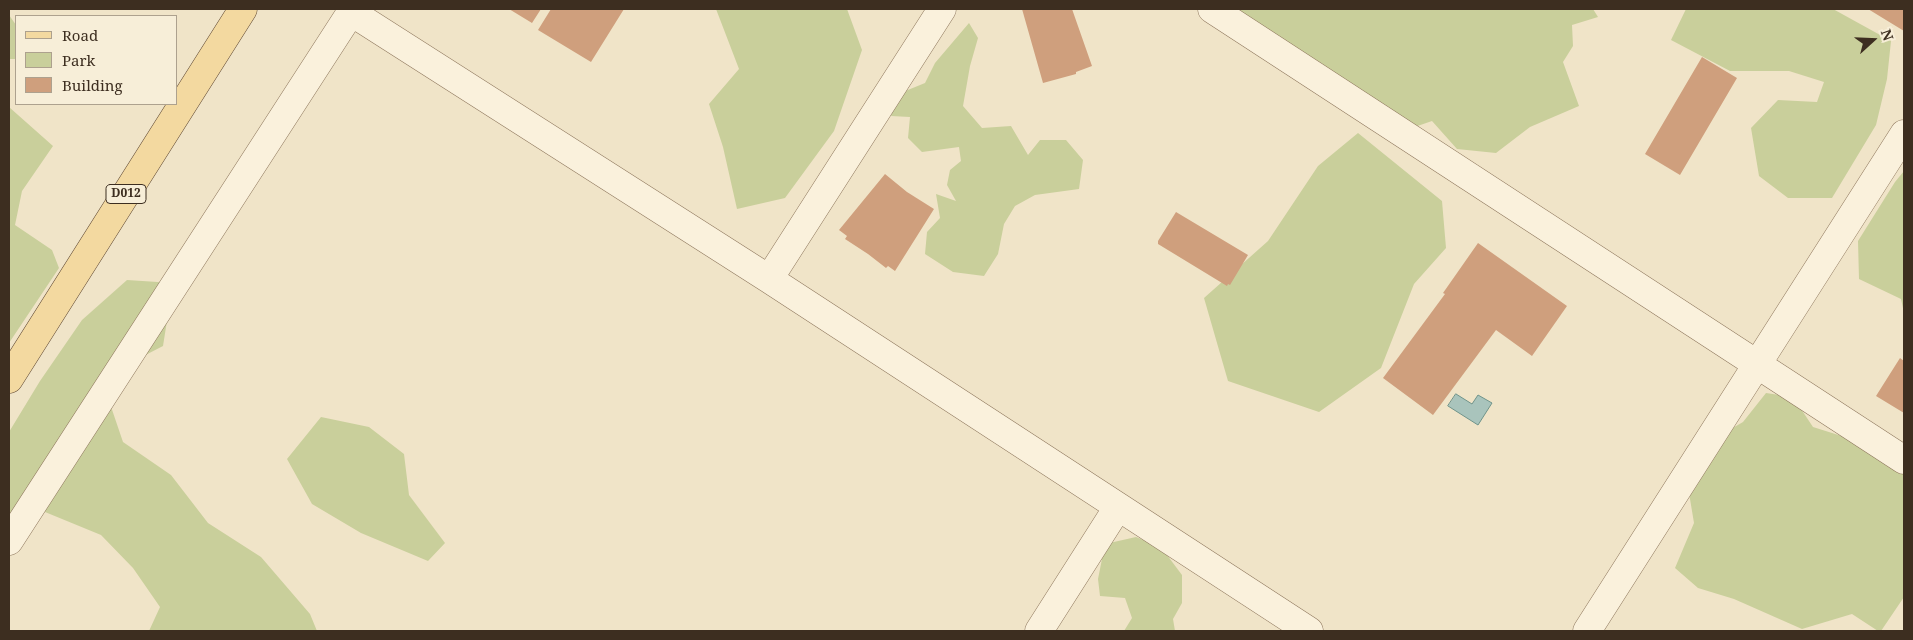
<!DOCTYPE html>
<style>
body{margin:0}
#map{position:relative;width:1913px;height:640px;overflow:hidden;background:#f0e4c8;font-family:"Noto Serif",serif}
canvas{display:block}
.frame{position:absolute;inset:0;border:10px solid #3d2e20;pointer-events:none}
.legend{position:absolute;left:15px;top:15px;width:162px;height:90px;box-sizing:border-box;background:#f7eed8;border:1px solid #ada18e;margin:0;padding:6px 9px;list-style:none;font-size:15px;color:#3d2e20}
.legend li{display:flex;align-items:center;gap:10px;height:25px}
.legend b{width:25px;border:1px solid #ada18e}
.north{position:absolute;left:1848px;top:15px;width:50px;height:50px;-webkit-text-stroke:4px #f7eed8;paint-order:stroke;rotate:70deg;font-size:14px;font-weight:700;line-height:20px;text-align:center;color:#3d2e20}
.north::after{content:'';display:block;margin:auto;width:18px;height:22px;background:#3d2e20;clip-path:polygon(50% 0,100% 100%,50% 72%,0 100%)}
</style>
<div id="map">
<canvas width="1913" height="640"></canvas>
<div class="frame"></div>
<ul class="legend">
<li><b style="height:6px;background:#f3d9a0"></b>Road</li>
<li><b style="height:14px;background:#c9cf9b"></b>Park</li>
<li><b style="height:14px;background:#cf9f7d"></b>Building</li>
</ul>
<div class="north">N</div>
</div>
<script>
const context = document.querySelector('canvas').getContext('2d');
context.lineJoin = 'round';
function fill(path, color) { context.fillStyle = color; context.fill(path, 'evenodd'); }
function trace(path, color, width, dash) { context.strokeStyle = color; context.lineWidth = width; context.lineCap = dash ? 'butt' : 'round'; context.setLineDash(dash || []); context.stroke(path); }
function write(font, color, halo, rows, align = 'center') {
  context.font = font + ' "Noto Serif",serif'; context.lineWidth = 5; context.setLineDash([]); context.textBaseline = 'middle'; context.strokeStyle = halo; context.fillStyle = color; for (const [text, x, y, turn = 0] of rows) {
    context.save(); context.translate(x, y); context.rotate((+turn || 0) * Math.PI / 180); context.textAlign = isNaN(turn) ? turn : align; if (halo) context.strokeText(text, 0, 0); context.fillText(text, 0, 0); context.restore();
  }
}
fill(new Path2D(`
 M 716,9 L 847,9 L 862,50 L 834,131 L 785,198 L 737,209 L 723,147 L 709,104 L 739,69 Z
 M 1230,9 L 1593,9 L 1598,17 L 1572,25 L 1573,46 L 1563,62 L 1579,106 L 1530,127 L 1496,153 L 1457,149 L 1432,121 L 1400,132 Z
 M 1686,9 L 1833,9 L 1891,41 L 1887,79 L 1876,125 L 1832,198 L 1788,198 L 1759,176 L 1751,128 L 1778,100 L 1817,102 L 1824,82 L 1789,71 L 1730,71 L 1671,40 Z
 M 9,15 L 16,25 L 16,59 L 9,59 Z
 M 969,23 L 978,38 L 970,66 L 963,106 L 982,128 L 1011,126 L 1028,155 L 1040,140 L 1066,140 L 1083,160 L 1079,189 L 1035,195 L 1015,206 L 1004,224 L 998,254 L 984,276 L 953,272 L 925,254 L 927,232 L 940,218 L 936,194 L 956,201 L 947,185 L 950,170 L 961,161 L 959,147 L 922,152 L 908,138 L 910,117 L 891,116 L 898,94 L 925,83 L 935,63 Z
 M 9,107 L 53,146 L 22,191 L 15,225 L 52,250 L 59,268 L 9,343 Z
 M 1358,133 L 1442,201 L 1446,248 L 1414,284 L 1381,368 L 1319,412 L 1228,381 L 1204,298 L 1268,241 L 1318,166 Z
 M 1904,171 L 1904,313 L 1901,299 L 1859,279 L 1858,241 L 1895,182 Z
 M 127,280 L 173,283 L 163,346 L 126,365 L 106,392 L 123,442 L 171,475 L 208,523 L 261,557 L 310,614 L 317,631 L 149,631 L 160,607 L 133,568 L 101,535 L 45,512 L 9,515 L 9,432 L 40,381 L 82,320 Z
 M 1766,393 L 1793,397 L 1813,427 L 1886,450 L 1904,467 L 1904,597 L 1881,631 L 1878,631 L 1852,614 L 1802,629 L 1734,599 L 1698,588 L 1675,568 L 1694,523 L 1686,475 L 1731,429 L 1743,422 Z
 M 321,417 L 369,427 L 404,454 L 409,495 L 445,543 L 428,561 L 361,533 L 312,504 L 287,459 Z
 M 1136,537 L 1161,547 L 1182,575 L 1182,603 L 1173,619 L 1175,631 L 1124,631 L 1132,618 L 1125,598 L 1100,596 L 1098,579 L 1105,544 Z`), '#c9cf9b');
const water = new Path2D(`
 M 1456,394 L 1472,404 L 1478,395 L 1492,403 L 1478,425 L 1448,406 Z`);
fill(water, '#a9c4bc');
trace(water, '#6f938a', 1);
fill(new Path2D(`
 M 509,9 L 541,9 L 532,23 Z
 M 551,9 L 624,9 L 591,62 L 538,30 Z
 M 1022,9 L 1072,9 L 1092,66 L 1076,72 L 1076,74 L 1043,83 Z
 M 1868,9 L 1904,9 L 1904,31 Z
 M 1702,57 L 1737,78 L 1680,175 L 1645,154 Z
 M 885,174 L 907,192 L 934,209 L 895,271 L 888,266 L 886,268 L 868,254 L 845,239 L 847,236 L 839,230 Z
 M 1176,212 L 1248,255 L 1230,285 L 1228,284 L 1227,286 L 1158,244 L 1158,241 Z
 M 1478,243 L 1567,306 L 1532,356 L 1496,330 L 1433,415 L 1383,378 L 1445,294 L 1443,293 Z
 M 1900,358 L 1904,361 L 1904,413 L 1876,396 Z`), '#cf9f7d');
const minor = new Path2D(`
 M 1212,9 L 1904,460
 M 351,12 L 769,279 L 1309,631
 M 769,279 L 942,9
 M 9,541 L 353,9
 M 1039,631 L 1118,507
 M 1587,631 L 1904,134`);
const primary = new Path2D(`
 M 9,379 L 243,9`);
trace(minor, '#8d765c', 29);
trace(primary, '#5b4430', 29);
trace(minor, '#faf1dc', 28);
trace(primary, '#f3d9a0', 28);
for (const [x, y, w] of [
 [126,194,40]
]) { const box = new Path2D(); box.roundRect(x - w / 2, y - 9.5, w, 19, 4); context.fillStyle = '#f7eed8'; context.fill(box); trace(box, '#3d2e20', 1); }
write('bold 12px', '#3d2e20', null, [
 ["D012",126,194]
]);
</script>
